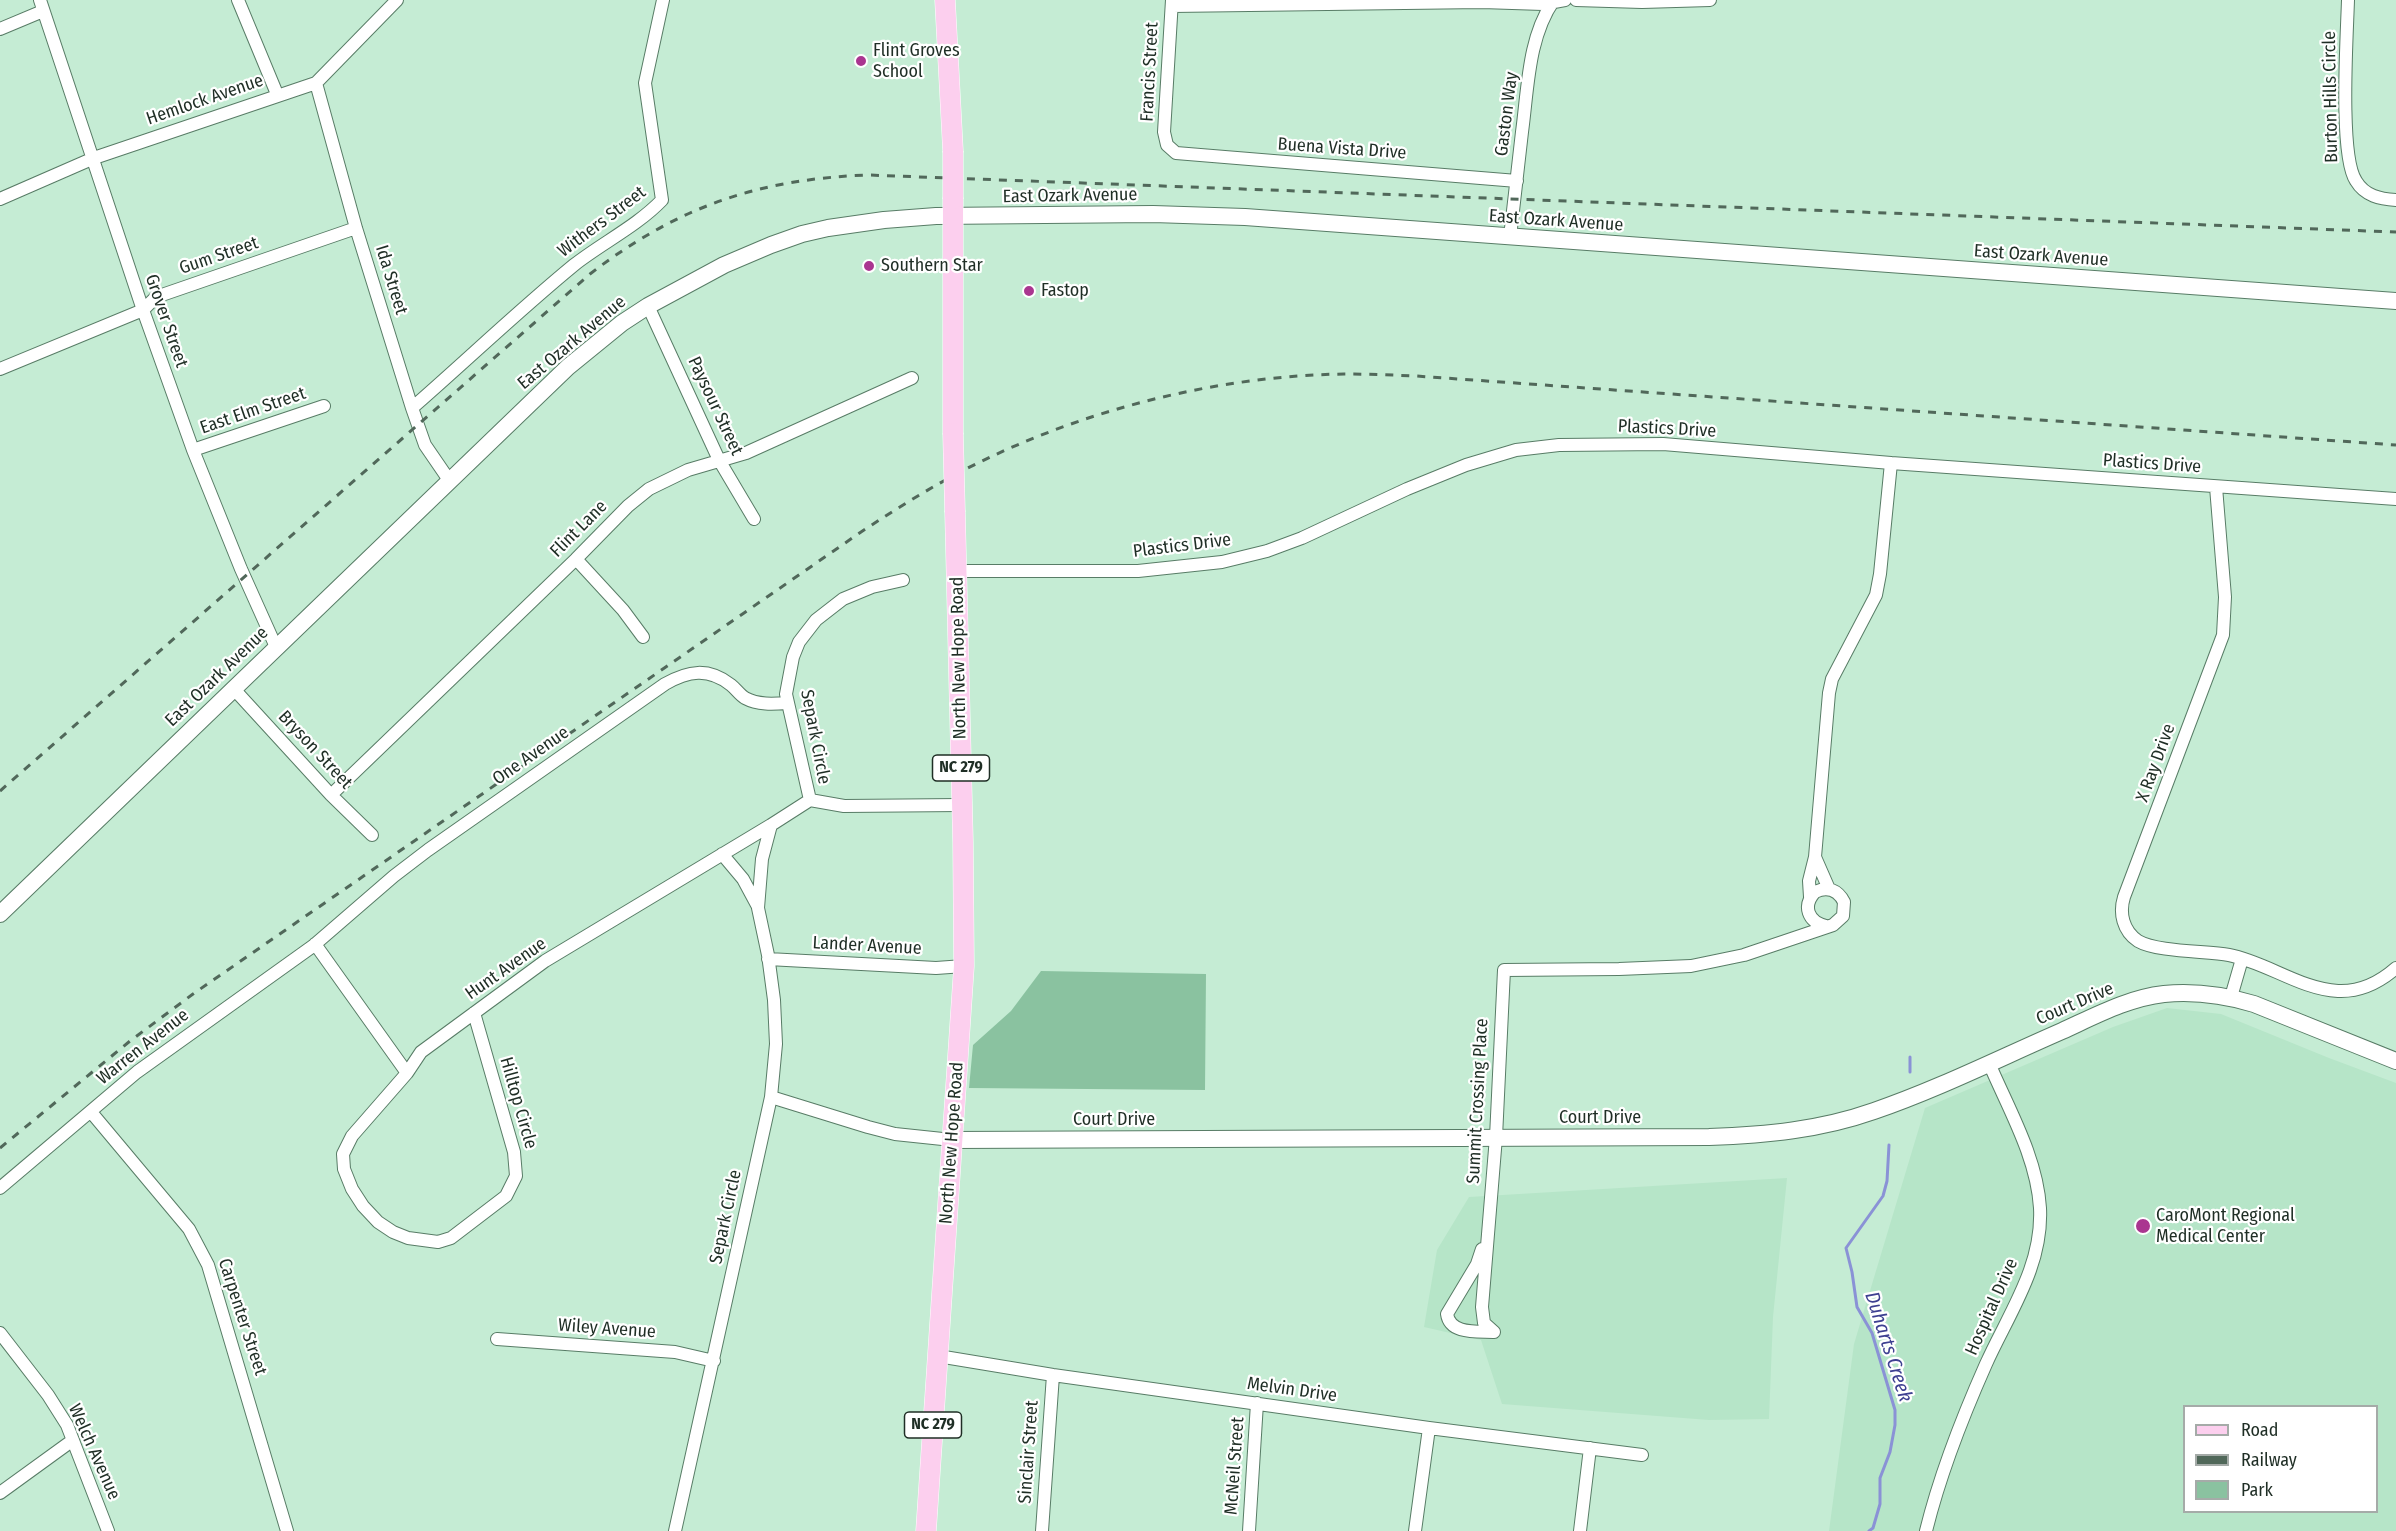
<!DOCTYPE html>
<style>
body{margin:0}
#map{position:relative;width:2396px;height:1531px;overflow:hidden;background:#c5ecd4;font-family:"Fira Sans Condensed",sans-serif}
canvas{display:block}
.legend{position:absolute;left:2183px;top:1405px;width:195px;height:108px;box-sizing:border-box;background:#fff;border:2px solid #a5aba8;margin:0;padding:8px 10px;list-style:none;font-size:18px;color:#1f2e25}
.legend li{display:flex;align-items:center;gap:12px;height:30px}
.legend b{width:30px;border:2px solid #a5aba8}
</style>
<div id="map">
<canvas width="2396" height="1531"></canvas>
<ul class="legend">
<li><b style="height:8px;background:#fccfee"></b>Road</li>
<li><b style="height:8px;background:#51685a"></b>Railway</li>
<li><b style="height:16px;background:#8ac2a0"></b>Park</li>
</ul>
</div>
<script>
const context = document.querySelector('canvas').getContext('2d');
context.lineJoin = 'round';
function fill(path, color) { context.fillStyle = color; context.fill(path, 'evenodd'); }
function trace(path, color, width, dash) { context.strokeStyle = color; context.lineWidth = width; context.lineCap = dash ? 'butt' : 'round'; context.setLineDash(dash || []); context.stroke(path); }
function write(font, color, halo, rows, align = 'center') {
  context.font = font + ' "Fira Sans Condensed",sans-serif'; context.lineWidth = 4.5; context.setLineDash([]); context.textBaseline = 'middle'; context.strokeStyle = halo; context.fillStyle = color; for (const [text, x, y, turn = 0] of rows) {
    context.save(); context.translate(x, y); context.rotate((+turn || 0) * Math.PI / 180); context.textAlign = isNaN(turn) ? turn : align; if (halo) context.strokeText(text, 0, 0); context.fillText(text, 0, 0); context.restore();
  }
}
fill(new Path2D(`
 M 2167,1008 L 2221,1014 L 2329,1058 L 2396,1083 L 2396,1531 L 1829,1531 L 1854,1344 L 1925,1108 L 2113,1027 ZM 2184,1406 L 2376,1406 L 2376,1512 L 2184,1512 Z
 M 1787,1178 L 1773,1317 L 1769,1419 L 1709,1420 L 1502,1404 L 1481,1340 L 1424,1327 L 1437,1250 L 1469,1197 Z`), '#b6e5c8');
fill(new Path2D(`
 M 1041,971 L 1206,974 L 1205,1090 L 969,1088 L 973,1045 L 1011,1011 Z`), '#8ac2a0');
trace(new Path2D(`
 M 1910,1057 L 1910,1072
 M 1869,1531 L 1873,1528 L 1880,1504 L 1880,1478 L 1890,1452 L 1895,1425 L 1895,1410 L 1872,1333 L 1857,1307 L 1852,1272 L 1846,1248 L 1883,1196 L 1887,1181 L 1889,1145`), '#8a92d6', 3);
const street = new Path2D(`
 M 40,0 L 143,310 L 193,450 L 241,569 L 276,647
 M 238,0 L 277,94
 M 1172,0 L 1164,132 L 1167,145 L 1176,153 L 1517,181
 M 1576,0 L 1642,2 L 1710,0
 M 2348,0 C 2347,35 2339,156 2356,181 C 2365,196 2380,199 2396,200
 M 1172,6 L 1482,2 L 1543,4 L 1565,0
 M 0,29 L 43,11
 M 316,83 L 356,228 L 412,408 L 425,445 L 449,480
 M 0,199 L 94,158 L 316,83 L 397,0
 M 1510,237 C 1514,202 1518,167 1522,132 C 1528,88 1528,37 1554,0
 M 648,306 L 719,460 L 754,519
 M 0,369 L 143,310 L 156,297 L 356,228
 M 412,408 C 466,361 518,311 574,265 C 602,243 637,226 662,200 L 645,83 L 663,0
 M 193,450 L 324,406
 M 2216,487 L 2225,597 L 2223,635 L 2124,897 C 2119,913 2123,931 2138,941 C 2157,952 2206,951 2229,955 C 2266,962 2300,989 2338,991 C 2360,992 2380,982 2396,968
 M 576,559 L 623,610 L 643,637
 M 957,571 L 1138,571 L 1222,562 L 1267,551 L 1302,538 L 1407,489 L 1466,465 L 1516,450 L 1559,445 L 1663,444 L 1891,463 L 2396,499
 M 233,688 L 331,795 L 372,835
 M 331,795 L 576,559 L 628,506 L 649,489 L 688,470 L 746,453 L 912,378
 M 810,800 L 786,694 L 793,657 L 799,642 L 816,620 L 843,599 L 872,587 L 903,580
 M 810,800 L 844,806 L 961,805
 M 722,854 L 743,879 L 757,905
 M 1815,857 L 1829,889
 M 1810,897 L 1809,881 L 1815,857 L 1829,693 L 1832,679 L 1876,595 L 1880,574 L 1891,463
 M 315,944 L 407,1073
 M 768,959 L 936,968 L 964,966
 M 2231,997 L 2242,959
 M 474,1013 L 514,1152 L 516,1176 L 506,1196 L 451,1238 L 438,1242 L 408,1238 L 393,1232 L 378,1222 L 363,1206 L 352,1189 L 344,1169 L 343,1154 L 352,1136 L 407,1073 L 421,1052 L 545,961 L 771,825
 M 771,1097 L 868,1127 L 895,1134 L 952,1140
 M 91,1112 L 189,1229 L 208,1265 L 287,1531
 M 0,1188 L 137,1072 L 313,946 L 394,876 L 428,850 L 665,684 C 688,671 708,667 731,685 C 736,689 740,695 745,698 C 758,705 773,704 787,703
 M 1482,1249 L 1477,1264 L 1447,1314 C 1450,1335 1478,1331 1494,1332
 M 1494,1332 L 1484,1323 L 1482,1307 L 1496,1137 L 1504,970 L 1619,969 L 1691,966 L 1744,955 L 1833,925 L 1843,916 L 1844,902 C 1838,890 1828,886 1815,892 C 1802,906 1808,922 1826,926
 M 0,1333 L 48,1395 L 67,1425 L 108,1531
 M 497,1339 L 675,1352 L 714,1361
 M 938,1356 L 1053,1375 L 1429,1428 L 1642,1455
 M 0,1493 L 73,1440
 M 675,1531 L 771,1097 L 776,1044 L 774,1000 L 768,955 L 758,908 L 762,859 L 771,825 L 810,800
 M 1042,1531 L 1053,1375
 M 1249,1531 L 1257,1403
 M 1415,1531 L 1429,1428
 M 1580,1531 L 1590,1448
 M 1926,1531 C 1940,1474 1962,1418 1986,1364 C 2009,1313 2043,1266 2040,1208 C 2037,1157 2008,1108 1989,1063`);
const secondary = new Path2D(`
 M 0,914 L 568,367 L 622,323 L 648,306 L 724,265 L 771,245 L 802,234 L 828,228 L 884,220 L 936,216 L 1153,214 L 1245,217 L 2396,301
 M 952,1140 L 1709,1137 C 1766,1135 1820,1130 1874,1111 C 1938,1089 2000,1058 2062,1031 C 2095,1016 2128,998 2164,994 C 2195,991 2224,995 2254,1004 L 2396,1061`);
const primary = new Path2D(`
 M 945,0 L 953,151
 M 953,199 L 953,433
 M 926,1531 L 964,966 L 963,842 L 955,512`);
trace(street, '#587c66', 14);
trace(secondary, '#587c66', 18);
trace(primary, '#fff', 21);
trace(street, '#fff', 12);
trace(secondary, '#fff', 16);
trace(primary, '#fccfee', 20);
trace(new Path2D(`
 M 0,791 L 590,274 C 677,207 758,179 868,175 L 2396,232
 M 0,1148 L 130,1041 L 193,994 L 861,532 C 899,507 937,483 978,463 C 1090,408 1219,376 1344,374 C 1368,374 1392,375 1416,376 L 2396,445`), '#51685a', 3, [8, 8]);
const primaryBridge = new Path2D(`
 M 953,199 L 953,151
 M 953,433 L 955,512`);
trace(primaryBridge, '#fff', 21, []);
trace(primaryBridge, '#fccfee', 20);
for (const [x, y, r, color] of [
 [861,61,6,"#aa3690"],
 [869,266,6,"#aa3690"],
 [1029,291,6,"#aa3690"],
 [2143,1226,8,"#aa3690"]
]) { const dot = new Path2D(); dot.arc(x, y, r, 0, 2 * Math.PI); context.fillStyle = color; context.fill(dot); trace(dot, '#fff', 2); }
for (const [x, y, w] of [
 [961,768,57],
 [933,1425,57]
]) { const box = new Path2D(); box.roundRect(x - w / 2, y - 13, w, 26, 4.5); context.fillStyle = '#fff'; context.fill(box); trace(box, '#1f2e25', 1.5); }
write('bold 16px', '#1f2e25', null, [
 ["NC 279",961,768],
 ["NC 279",933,1425]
]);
write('18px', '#1f2e25', '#fff', [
 ["Flint Groves",873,51],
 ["School",873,72],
 ["Southern Star",881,266],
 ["Fastop",1041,291],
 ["CaroMont Regional",2156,1216],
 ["Medical Center",2156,1237]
], 'left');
write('18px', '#1f2e25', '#fff', [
 ["Francis Street",1150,72,-87],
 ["Burton Hills Circle",2331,97,-91],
 ["Hemlock Avenue",205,100,-19],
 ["Gaston Way",1507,114,-83],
 ["Buena Vista Drive",1342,149,4],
 ["East Ozark Avenue",1070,196,-1],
 ["East Ozark Avenue",1556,221,4],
 ["Withers Street",602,222,-37],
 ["Gum Street",219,256,-19],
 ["East Ozark Avenue",2041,256,4],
 ["Ida Street",391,280,73],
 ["Grover Street",166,321,71],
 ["East Ozark Avenue",572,343,-40],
 ["Paysour Street",715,406,65],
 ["East Elm Street",253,411,-19],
 ["Plastics Drive",1667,429,3],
 ["Plastics Drive",2152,464,4],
 ["Flint Lane",579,529,-45],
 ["Plastics Drive",1182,546,-7],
 ["North New Hope Road",959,658,-91],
 ["East Ozark Avenue",217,677,-44],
 ["Separk Circle",815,737,79],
 ["Bryson Street",315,750,47],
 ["One Avenue",531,756,-35],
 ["X Ray Drive",2156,763,-70],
 ["Lander Avenue",867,946,3],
 ["Hunt Avenue",506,969,-35],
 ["Court Drive",2075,1004,-23],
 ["Warren Avenue",143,1047,-38],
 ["Summit Crossing Place",1478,1101,-87],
 ["Hilltop Circle",518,1103,74],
 ["Court Drive",1600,1118],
 ["Court Drive",1114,1120],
 ["North New Hope Road",952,1143,-86],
 ["Separk Circle",726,1217,-78],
 ["Hospital Drive",1992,1307,-66],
 ["Carpenter Street",242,1317,72],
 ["Wiley Avenue",607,1329,4],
 ["Melvin Drive",1292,1390,8],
 ["Welch Avenue",94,1452,66],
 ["Sinclair Street",1029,1452,-86],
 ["McNeil Street",1235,1466,-86]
]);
write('italic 20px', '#3e4091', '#fff', [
 ["Duharts Creek",1888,1347,72]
]);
</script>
